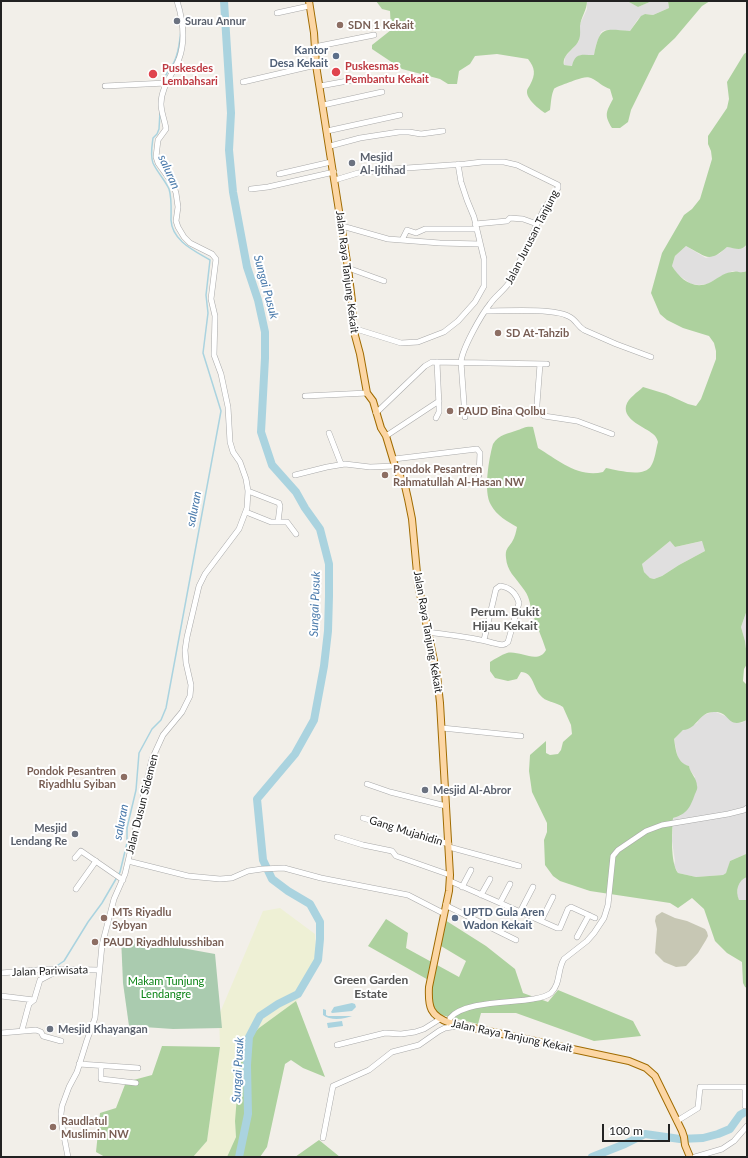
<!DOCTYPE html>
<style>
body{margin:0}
#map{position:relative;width:748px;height:1158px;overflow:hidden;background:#f2efe9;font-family:Lato,sans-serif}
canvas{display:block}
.frame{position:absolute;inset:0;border:2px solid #222;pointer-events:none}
.scale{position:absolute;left:602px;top:1124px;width:68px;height:18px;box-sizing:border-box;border:2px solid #222;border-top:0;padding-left:5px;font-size:12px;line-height:14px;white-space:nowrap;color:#222;-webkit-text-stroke:3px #fff;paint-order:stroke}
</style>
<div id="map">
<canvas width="748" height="1158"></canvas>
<div class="frame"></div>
<div class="scale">100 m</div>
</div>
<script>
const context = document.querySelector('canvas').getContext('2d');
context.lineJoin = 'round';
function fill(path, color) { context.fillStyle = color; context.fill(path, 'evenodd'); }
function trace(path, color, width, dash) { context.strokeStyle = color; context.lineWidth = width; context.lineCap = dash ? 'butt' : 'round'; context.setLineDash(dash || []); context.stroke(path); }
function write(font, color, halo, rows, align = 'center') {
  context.font = font + ' Lato,sans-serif'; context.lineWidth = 4; context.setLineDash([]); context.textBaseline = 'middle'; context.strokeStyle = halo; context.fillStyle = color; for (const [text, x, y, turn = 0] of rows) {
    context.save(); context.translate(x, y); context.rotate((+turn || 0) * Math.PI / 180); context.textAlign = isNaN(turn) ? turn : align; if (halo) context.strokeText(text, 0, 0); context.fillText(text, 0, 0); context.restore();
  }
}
fill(new Path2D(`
 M 587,1 L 627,1 L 638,7 L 652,1 L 668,1 L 669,8 L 653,15 L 645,14 L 638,19 L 630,31 L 605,30 L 601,32 L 596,45 L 594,55 L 580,55 L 573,66 L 564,65 L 565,57 L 579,41 L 580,24 L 587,9 Z
 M 747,244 L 747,271 L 742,273 L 733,271 L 723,275 L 708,284 L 699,285 L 691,284 L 677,274 L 672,266 L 675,256 L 686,246 L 706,258 L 719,254 L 727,247 L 740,249 L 745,247 Z
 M 670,541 L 675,547 L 703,541 L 705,551 L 679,565 L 662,576 L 654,579 L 650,578 L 644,572 L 642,564 Z
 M 747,610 L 747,656 L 745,641 L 741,627 Z
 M 712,712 L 716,712 L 741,723 L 747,720 L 747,850 L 746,854 L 730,861 L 728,869 L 726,873 L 723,875 L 696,877 L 678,873 L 674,865 L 675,861 L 672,841 L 673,818 L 681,815 L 695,777 L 690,770 L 689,766 L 685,765 L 678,759 L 674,739 L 683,730 L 697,723 L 701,716 Z
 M 747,877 L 747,900 L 739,900 L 737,896 L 738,883 L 743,878 Z`), '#e0dfdf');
fill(new Path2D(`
 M 662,912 L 675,918 L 687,921 L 705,929 L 707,932 L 708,936 L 706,940 L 698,953 L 686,966 L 676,967 L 664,962 L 655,953 L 657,929 L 655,921 L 656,916 Z`), '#c7c7b4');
fill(new Path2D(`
 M 280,908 L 315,934 L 316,948 L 314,962 L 298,1000 L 259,1028 L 235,1121 L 236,1137 L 227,1157 L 193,1157 L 207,1141 L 220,1047 L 219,1015 L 263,911 Z`), '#eef0d5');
fill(new Path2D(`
 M 376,1 L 587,1 C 587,10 581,17 580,26 C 580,31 581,37 578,42 C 573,50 562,55 564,65 L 572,66 C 575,52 582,55 594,55 C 600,26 603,29 630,31 L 641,16 L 645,14 L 653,15 L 669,8 L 668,1 L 710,1 L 702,6 L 675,38 L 659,53 L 631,110 L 628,122 L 620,128 L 612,128 C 604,115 606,112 613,99 L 610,89 C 603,87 598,81 591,78 C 589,77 585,77 582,78 C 578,79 555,87 554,89 C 551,95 551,104 550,110 L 545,113 C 539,109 526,99 527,91 C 527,89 529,87 530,85 C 536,74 535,68 528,59 L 497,54 L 475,56 L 470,64 L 459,71 L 457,84 L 448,84 L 440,79 L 402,69 L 372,49 L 372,45 L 391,30 L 390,11 L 382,9 Z
 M 627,1 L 652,1 L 638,7 Z
 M 747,52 L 747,244 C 742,252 735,248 727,247 C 708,264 706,256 686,246 L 675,256 L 672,266 C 680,279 693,290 709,283 C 717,279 723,273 732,272 C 738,270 740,274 747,271 L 747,610 L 741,627 L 745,641 L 747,656 L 747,664 L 744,669 L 743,681 L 747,685 L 747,720 C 726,730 731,711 714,712 C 698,712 698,729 683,730 L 674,739 C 676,750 676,762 689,766 C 690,773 697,778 697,786 C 698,788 696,792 695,794 C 690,808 687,814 673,818 C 672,832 670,862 678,873 L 696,877 L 723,875 L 726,873 L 730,861 L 746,854 L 747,845 L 747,877 C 738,880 735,891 739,900 L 747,900 L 747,988 L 745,987 L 743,983 L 742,962 L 727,953 L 715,941 L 704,909 L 692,898 L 678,908 L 670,903 L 590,891 L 560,881 L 553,876 L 545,865 L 544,840 L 547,832 L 547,823 L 532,792 L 529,771 L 530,755 L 546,741 L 546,753 L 550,755 L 558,754 L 561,750 L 563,742 L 572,734 L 571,725 L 563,707 C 556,702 545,702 540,695 C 533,687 533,672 521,672 L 517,679 L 508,681 L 495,678 L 490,671 L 490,662 C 495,659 501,655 507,653 C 520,650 538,665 546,650 C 542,637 536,625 532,612 C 529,601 530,597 522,587 C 515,577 507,571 506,558 C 505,549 508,548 512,542 C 515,537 516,532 517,527 C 508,522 496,515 491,505 C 483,492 489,458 493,444 C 499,434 508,434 518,430 C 524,428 526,426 533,427 L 538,448 C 558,460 578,478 603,472 L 606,468 C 617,470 644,478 651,466 C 655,460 656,449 658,442 C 657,439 656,436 653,434 C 645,427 623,420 626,406 C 628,398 638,392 643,387 L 666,394 L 688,404 L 696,406 L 701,399 L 716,359 L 716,351 L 714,343 L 709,336 L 683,328 L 667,320 L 660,314 L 651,293 L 662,253 L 684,215 L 692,209 L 700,199 L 712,159 L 711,151 L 708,144 L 708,136 L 727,108 L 729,99 L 727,82 L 744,54 ZM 670,541 L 675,547 L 702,541 L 705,551 L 679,565 L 662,576 L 654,579 L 650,578 L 644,572 L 642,564 Z
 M 386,919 L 408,933 L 406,948 L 459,977 L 466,961 L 441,946 L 445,920 L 486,946 L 515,969 L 523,993 L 548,1002 L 558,990 L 633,1021 L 641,1036 L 594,1041 L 516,1013 L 481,1013 L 478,1024 L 437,1014 L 429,995 L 432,982 L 368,946 Z
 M 296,1001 L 325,1077 L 303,1068 L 291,1060 L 285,1064 L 267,1147 L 260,1157 L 227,1157 L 236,1137 L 235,1121 L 241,1046 L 259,1028 Z
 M 162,1046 L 220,1047 L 207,1141 L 193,1157 L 105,1157 L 96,1152 L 100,1113 L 116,1108 L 126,1082 L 152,1075 Z
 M 319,1140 L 340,1157 L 295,1157 Z`), '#add19e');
fill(new Path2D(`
 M 121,937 L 215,954 L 222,1028 L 173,1029 L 129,1026 L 123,983 Z`), '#aacbaf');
fill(new Path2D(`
 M 352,1003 L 355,1004 L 356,1007 L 352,1011 L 332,1013 L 331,1012 L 334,1007 Z
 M 323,1009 L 326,1010 L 326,1015 L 328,1016 L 352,1016 C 345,1019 330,1021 323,1015 Z
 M 342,1021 L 343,1026 L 328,1028 L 327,1023 Z`), '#aad3df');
trace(new Path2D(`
 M 164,81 C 165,73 169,71 173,64 C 179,54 180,40 181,29
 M 55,967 L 64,961 L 88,922 L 102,903 L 120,872 L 127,843 L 127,828 L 136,790 L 139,753 L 152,729 L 161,720 L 166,708 L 221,411 L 203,353 L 208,313 L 206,295 L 210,260 C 195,251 172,241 171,220 C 171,210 172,198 169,189 C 165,180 157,172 153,163 C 150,155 152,146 153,138 L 157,134 L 159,129 L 160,112
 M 31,973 L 51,971`), '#aad3df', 1.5);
trace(new Path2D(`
 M 224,1 L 231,113 L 229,150 L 233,192 L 247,267 L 258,300 L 265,332 L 265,358 L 261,432 L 272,465 L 296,492 L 305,508 L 320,529 L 329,564 L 329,596 L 328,631 L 324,666 L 314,720 L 295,754 L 257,799 L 263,860 L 272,879 L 288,891 L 310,904 L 320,922 L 320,939 L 318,960 L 298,994 L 278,1004 L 260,1016 L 249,1037 L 247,1065 L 248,1114 L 239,1157
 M 592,1157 L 625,1144 L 645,1134 L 680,1139 L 703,1138 L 718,1134 L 730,1129 L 740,1115 L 747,1111`), '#aad3df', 8);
const minor = new Path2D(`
 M 277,13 L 309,6
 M 314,47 L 374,35
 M 243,82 L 316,65
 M 105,86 L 166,83
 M 320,86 L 364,78
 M 323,105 L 382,92
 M 327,131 L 400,115
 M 330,146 L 360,138 L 399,132 L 409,132 L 421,134 L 443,131
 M 279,174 L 331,162
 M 335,180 L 358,173 L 392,169 L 465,164 L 482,162 L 504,162 L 517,165 L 558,185 L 558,188 L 543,211 L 511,280 C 505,290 496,295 490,304 C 481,315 462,349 461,362
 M 251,189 L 268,187 L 334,172
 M 475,224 L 507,221 L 510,218 L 523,219 L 537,224
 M 342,226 L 388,239 L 440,243 L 480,244
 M 402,240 L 407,230 L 416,233 L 425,229 L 477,229
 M 348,268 L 384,281
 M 486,311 C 505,311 553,308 568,316 C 576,319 577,326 584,330 L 616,344 L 651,357
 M 353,328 L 401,343 L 418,342 L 444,332 L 458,321 L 475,302 L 484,286 L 484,259 L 474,217 L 467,200 L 461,182 L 458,164
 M 461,362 L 465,417
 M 540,364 L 537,404 L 537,410 L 544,416 L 577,421 L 612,434
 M 305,396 L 367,393
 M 376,413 L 425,366 L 432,362 L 547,364
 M 436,418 L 439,412 L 439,406 L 437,362
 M 329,433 L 341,464
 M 386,436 L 439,401
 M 394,459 L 477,449 L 480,453 L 479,475
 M 295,475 L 327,467 L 345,464 L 370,467 L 395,466
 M 248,491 L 279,503 L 280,506 L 278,522
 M 246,512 L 271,522 L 287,522 L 296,534
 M 427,632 C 449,635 472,637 493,643 C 499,644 503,647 508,642 L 519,603 C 516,593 509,587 500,586 L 496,589 L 484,640
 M 442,728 L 521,736
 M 367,784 L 390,792 L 446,806
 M 363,818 L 449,844
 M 337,837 L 363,845 L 392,851 L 396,856 L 450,875
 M 449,847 L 519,866
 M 75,858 L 81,851 L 123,880
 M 128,861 L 188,876 L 220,879 L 232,878 L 248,871 L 262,869 L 284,868 L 321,878 L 408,895 L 443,913
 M 450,881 L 557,928 L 560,928 L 568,909 L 571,907 L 595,918
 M 462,887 L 471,870
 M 76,889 L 96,861
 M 481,895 L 490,879
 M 500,903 L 510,884
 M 446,904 L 449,907 L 516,940
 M 520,912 L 533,887
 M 541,921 L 553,897
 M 577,937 L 589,915
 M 1,973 L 48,969 L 99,970
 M 1,996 L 34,1000
 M 450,1023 L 450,1018 C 464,1001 511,1003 533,999 C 539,998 546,997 551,993 C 561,983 557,970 564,959 L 587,941 L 594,933 L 604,918 L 608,905 L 613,856 L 618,850 L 646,831 L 662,825 L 728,814 L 744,810 L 747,808
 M 22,1030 L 29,1004 L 34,1000 L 40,980 L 59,970
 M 1,1033 L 36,1030 L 41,1032 L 43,1036 L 61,1041
 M 337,1045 L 385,1033 L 401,1034 L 415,1032 L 424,1029 L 440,1019
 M 79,1064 L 138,1068
 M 101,1066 L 101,1079 L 136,1083
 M 745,1106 L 745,1087
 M 677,1121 L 698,1108 L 700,1087 L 747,1087
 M 323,1138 L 333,1086 L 369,1070 L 392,1052 L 419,1045 L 439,1031 L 445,1028 L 458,1026
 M 68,1157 L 62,1126 L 61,1114 L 62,1106 L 69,1087 L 77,1072 L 87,1040 L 95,1018 L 102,945 L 114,899 L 125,874 L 152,759 L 163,735 L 182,712 L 190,696 L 191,685 L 186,663 L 185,650 L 187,637 L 199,586 L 205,574 L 239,529 L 247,508 L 248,491 L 246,479 L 240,462 L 233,452 L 230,442 L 228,407 L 221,374 L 214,355 L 215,316 L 211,299 L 216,259 L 212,254 L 190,243 L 184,237 L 178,227 L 176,221 L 178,207 L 176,193 L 173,184 L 158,163 L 156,157 L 158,140 L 166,129 C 165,121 161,112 161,104 C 161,87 173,74 179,59 C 186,40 183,20 177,1
 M 695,1157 L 722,1149 L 734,1141 L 747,1126`);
const major = new Path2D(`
 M 309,1 L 314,33 L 316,65 L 348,268 L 352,301 L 353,328 L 360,354 L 367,393 L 373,401 L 381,428 L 386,436 L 395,466 L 405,486 L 408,499 L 412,519 L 418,584 L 437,675 L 440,703 L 450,875 L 449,891 L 429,987 C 428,1007 430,1016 450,1023 L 629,1061 L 646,1068 L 655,1076 L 682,1131 L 684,1137 L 685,1145 L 690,1157`);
trace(minor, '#a9a9a9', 6);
trace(major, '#a06b00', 8);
trace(minor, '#fff', 5);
trace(major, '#fcd6a4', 6);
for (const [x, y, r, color] of [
 [177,21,4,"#6b7280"],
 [340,25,4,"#8d6e63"],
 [336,56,4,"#5c6f8a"],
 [336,72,5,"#e0444e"],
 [153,74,5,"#e0444e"],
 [352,163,4,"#6b7280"],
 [498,333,4,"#8d6e63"],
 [450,411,4,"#8d6e63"],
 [385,475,4,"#8d6e63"],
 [124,777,4,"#8d6e63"],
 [425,790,4,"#6b7280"],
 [75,834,4,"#6b7280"],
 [104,918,4,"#8d6e63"],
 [455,918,4,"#5c6f8a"],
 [95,942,4,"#8d6e63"],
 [50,1029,4,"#6b7280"],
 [53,1127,4,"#8d6e63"]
]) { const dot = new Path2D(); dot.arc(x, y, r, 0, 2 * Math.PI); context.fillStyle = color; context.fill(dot); trace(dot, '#fff', 1.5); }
write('bold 11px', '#5b616d', '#fff', [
 ["Surau Annur",185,21],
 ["Mesjid",360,157],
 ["Al-Ijtihad",360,170],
 ["Mesjid Al-Abror",433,790],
 ["Mesjid",67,828,"right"],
 ["Lendang Re",67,841,"right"],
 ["Mesjid Khayangan",58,1029]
], 'left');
write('bold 11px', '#785e54', '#fff', [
 ["SDN 1 Kekait",348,25],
 ["SD At-Tahzib",506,333],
 ["PAUD Bina Qolbu",458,411],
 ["Pondok Pesantren",393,469],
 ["Rahmatullah Al-Hasan NW",393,482],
 ["Pondok Pesantren",116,771,"right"],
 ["Riyadhlu Syiban",116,784,"right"],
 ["MTs Riyadlu",112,912],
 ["Sybyan",112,925],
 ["PAUD Riyadhlulusshiban",103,942],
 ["Raudlatul",61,1121],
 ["Muslimin NW",61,1134]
], 'left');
write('bold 11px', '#4e5e75', '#fff', [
 ["Kantor",328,50],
 ["Desa Kekait",328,63],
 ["UPTD Gula Aren",463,912,"left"],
 ["Wadon Kekait",463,925,"left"]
], 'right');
write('bold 11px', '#be3a42', '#fff', [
 ["Puskesmas",345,66],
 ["Pembantu Kekait",345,79],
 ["Puskesdes",162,68],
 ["Lembahsari",162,81]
], 'left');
write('11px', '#222', '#fff', [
 ["Jalan Jurusan Tanjung",532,237,-63],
 ["Jalan Raya Tanjung Kekait",347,272,83],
 ["Jalan Raya Tanjung Kekait",428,632,80],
 ["Jalan Dusun Sidemen",142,804,-76],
 ["Gang Mujahidin",406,831,17],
 ["Jalan Pariwisata",50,971,-2],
 ["Jalan Raya Tanjung Kekait",512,1036,12]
]);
write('11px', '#0c8416', '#fff', [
 ["Makam Tunjung",166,981],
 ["Lendangre",166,994]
]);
write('italic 12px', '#4a7aab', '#fff', [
 ["saluran",169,172,66],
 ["Sungai Pusuk",266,287,75],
 ["saluran",194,509,-79],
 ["Sungai Pusuk",315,604,-88],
 ["saluran",121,822,-79],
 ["Sungai Pusuk",238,1070,-87]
]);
write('bold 12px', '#555', '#fff', [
 ["Perum. Bukit",505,612],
 ["Hijau Kekait",505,626],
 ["Green Garden",371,980],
 ["Estate",371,994]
]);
</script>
